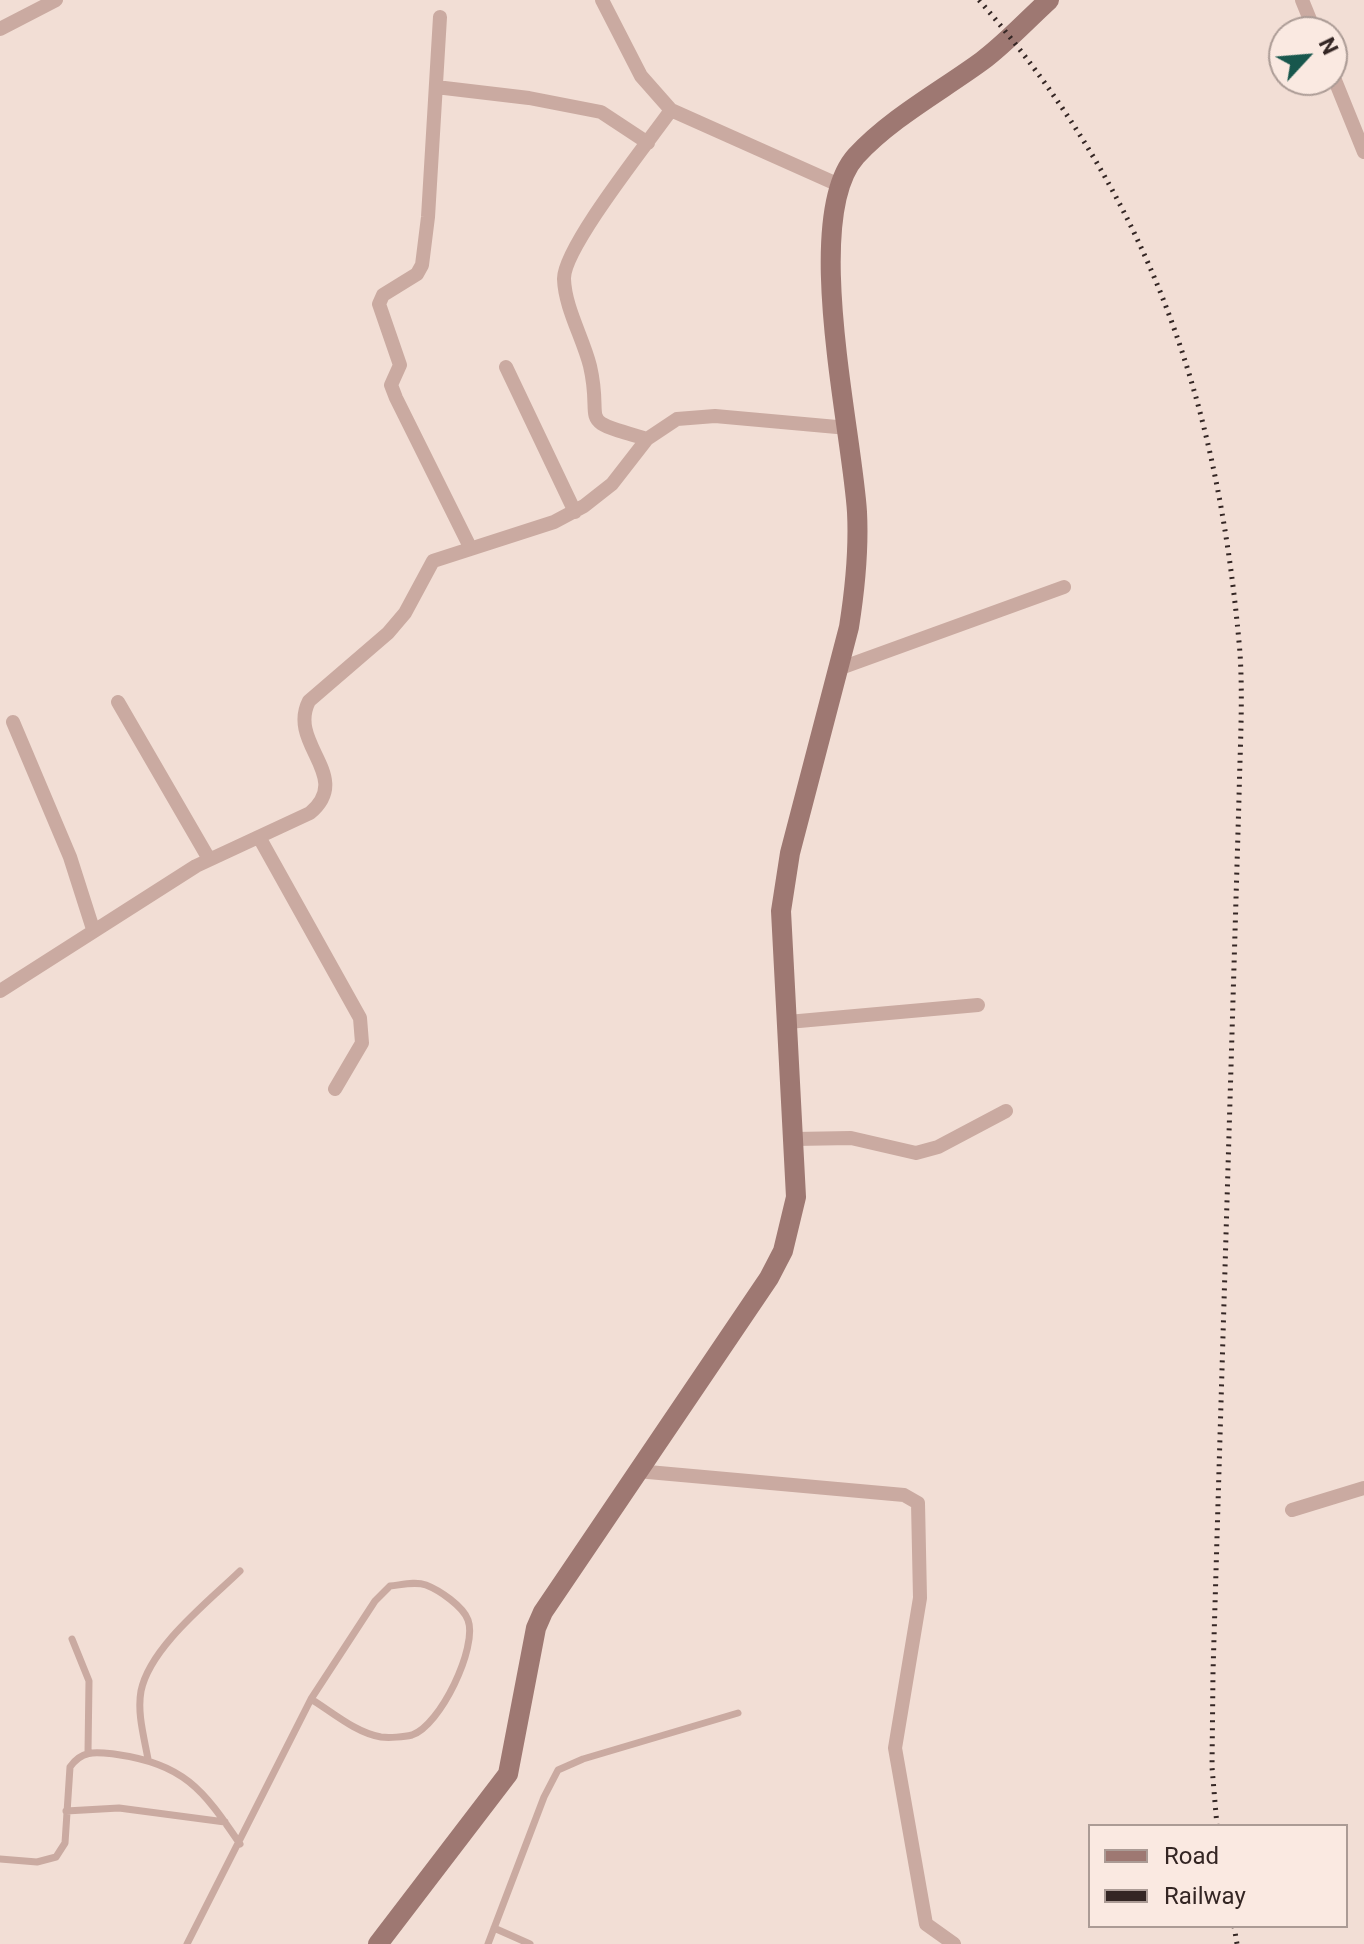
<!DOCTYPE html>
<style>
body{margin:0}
#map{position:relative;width:1364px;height:1944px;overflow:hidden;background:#f2ded5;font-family:Roboto,sans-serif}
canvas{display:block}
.legend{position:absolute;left:1088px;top:1824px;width:260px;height:104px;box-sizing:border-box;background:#fae9e1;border:2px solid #ab9b95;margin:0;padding:10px 14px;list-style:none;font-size:24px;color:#342624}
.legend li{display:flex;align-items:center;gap:16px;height:40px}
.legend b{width:40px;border:2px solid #ab9b95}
.north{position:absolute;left:1268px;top:16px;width:80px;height:80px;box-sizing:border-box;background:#fae9e1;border:2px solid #ab9b95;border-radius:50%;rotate:64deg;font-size:22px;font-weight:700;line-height:32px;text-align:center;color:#342624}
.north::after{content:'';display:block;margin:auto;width:28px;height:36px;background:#18574d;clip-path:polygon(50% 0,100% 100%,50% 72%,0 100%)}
</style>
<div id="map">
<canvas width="1364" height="1944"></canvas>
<ul class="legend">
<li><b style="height:10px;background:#9e7872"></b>Road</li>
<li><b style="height:10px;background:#342624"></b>Railway</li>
</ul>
<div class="north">N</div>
</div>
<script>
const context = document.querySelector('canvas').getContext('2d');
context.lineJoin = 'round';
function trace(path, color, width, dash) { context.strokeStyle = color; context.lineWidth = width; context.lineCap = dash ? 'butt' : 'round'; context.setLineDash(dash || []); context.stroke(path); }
trace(new Path2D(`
 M 72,1639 L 89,1681 L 88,1752
 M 148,1759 C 144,1737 137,1713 141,1691 C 150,1647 209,1601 240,1571
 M 66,1811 L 119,1808 L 225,1822
 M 0,1859 L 37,1862 L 56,1857 L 65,1843 L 70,1767 C 82,1750 95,1752 114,1754 C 184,1764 202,1788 240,1844
 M 494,1928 L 530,1944
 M 187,1944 L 311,1699 L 375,1601 L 390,1586 C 401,1585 415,1581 426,1585 C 439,1590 463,1606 468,1620 C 478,1647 440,1726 412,1735 C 404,1737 389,1738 381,1737 C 356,1733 332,1712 311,1699
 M 488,1944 L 544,1797 L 558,1770 L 583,1759 L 738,1713`), '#caaaa1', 7);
trace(new Path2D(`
 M 602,0 L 641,76 L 671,110 L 839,185
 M 1302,0 L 1315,32
 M 440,17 L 428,217 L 422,265 L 417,274 L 383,295 L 379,304 L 400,365 L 391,385 L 396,398 L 470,547
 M 0,29 L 56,0
 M 1332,73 L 1364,152
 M 436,87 L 529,98 L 601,112 L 648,143
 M 506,367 L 575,512
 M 647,439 C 573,418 604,426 590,366 C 583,338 565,308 564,279 C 563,248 650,140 671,110
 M 838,669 L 1064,587
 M 118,702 L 209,859
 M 13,722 L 70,857 L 93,929
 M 259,837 L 360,1018 L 362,1043 L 335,1089
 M 0,991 L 196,866 L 310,813 C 354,776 287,744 309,701 L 388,633 L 405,613 L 433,561 L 554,522 L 584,506 L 612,484 L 647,439 L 677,419 L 715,416 L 848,428
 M 788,1022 L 978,1005
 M 795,1139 L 851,1138 L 916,1153 L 938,1147 L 1006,1111
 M 637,1471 L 904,1495 L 918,1503 L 920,1598 L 895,1748 L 926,1924 L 954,1944
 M 1292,1510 L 1364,1488`), '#caaaa1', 14);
trace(new Path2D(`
 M 378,1944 L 508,1774 L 536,1628 L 543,1612 L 769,1278 L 783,1251 L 796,1197 L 781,911 L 790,853 L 849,627 C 855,589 859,551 857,512 C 852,430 801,217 856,156 C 891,118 941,91 982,61 C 1006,43 1027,20 1049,0`), '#9e7872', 20);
trace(new Path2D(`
 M 979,0 C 1149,196 1218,397 1240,653 C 1243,700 1240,750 1239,798 L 1213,1672 L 1212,1767 L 1217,1826
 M 1234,1926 L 1237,1944`), '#342624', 5, [2, 6]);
</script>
